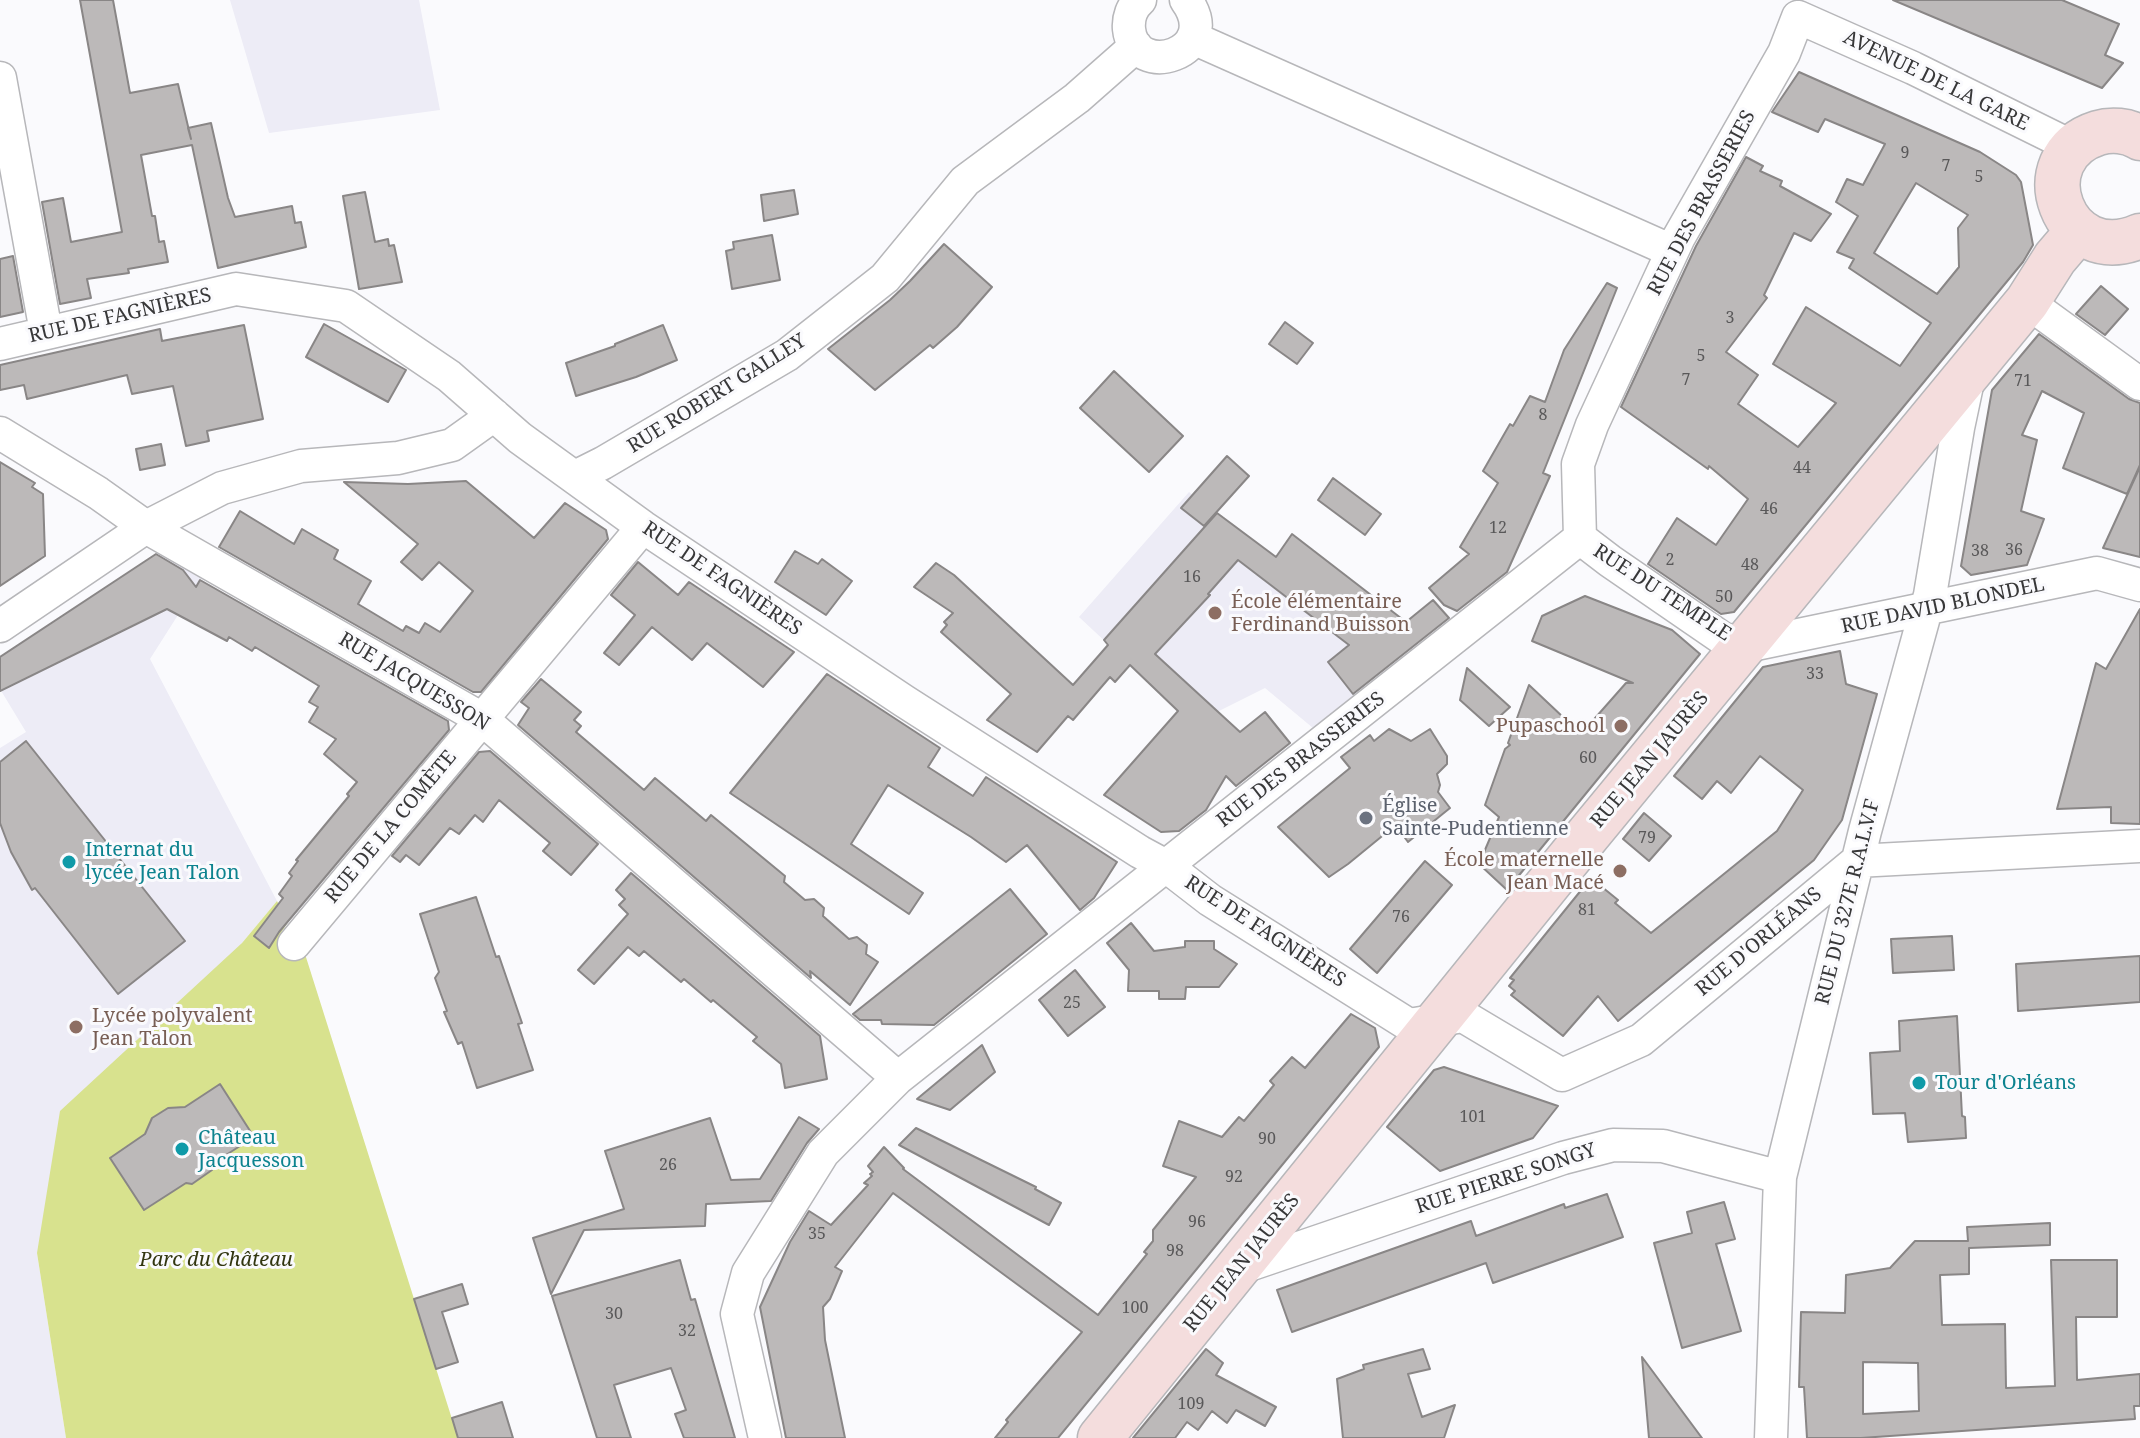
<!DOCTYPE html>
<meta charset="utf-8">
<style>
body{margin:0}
canvas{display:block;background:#fafafd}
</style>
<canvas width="2140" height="1438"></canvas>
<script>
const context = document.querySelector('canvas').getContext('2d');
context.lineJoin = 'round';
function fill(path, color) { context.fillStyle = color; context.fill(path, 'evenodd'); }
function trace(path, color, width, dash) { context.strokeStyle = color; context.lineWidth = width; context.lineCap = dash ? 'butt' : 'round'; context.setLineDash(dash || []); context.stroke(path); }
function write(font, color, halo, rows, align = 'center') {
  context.font = font + ' "Noto Serif",serif'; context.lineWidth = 6; context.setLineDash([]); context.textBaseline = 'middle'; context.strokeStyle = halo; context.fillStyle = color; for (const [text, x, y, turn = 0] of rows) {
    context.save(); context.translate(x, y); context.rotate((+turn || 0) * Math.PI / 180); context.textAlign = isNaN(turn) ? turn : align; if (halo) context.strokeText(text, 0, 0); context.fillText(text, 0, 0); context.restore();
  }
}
fill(new Path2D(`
 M 230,0 L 419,0 L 440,110 L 269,133 Z
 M 1189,492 L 1404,655 L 1313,728 L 1265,688 L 1217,712 L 1139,673 L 1079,617 Z
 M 166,548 L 206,571 L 150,659 L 277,901 L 242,943 L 37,1253 L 66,1438 L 0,1438 L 0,748 L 26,732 L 0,689 L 0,657 Z`), '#edecf6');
fill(new Path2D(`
 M 277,901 L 288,922 L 281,933 L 305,954 L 458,1438 L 66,1438 L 37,1253 L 60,1111 L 242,943 Z`), '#d8e28e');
const building = new Path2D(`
 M 80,0 L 113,0 L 130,93 L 178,84 L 191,139 L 188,128 L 211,123 L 228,198 L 235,217 L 292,206 L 295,223 L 301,222 L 306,247 L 218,268 L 192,145 L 141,155 L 152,216 L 155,216 L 159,242 L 164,241 L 168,262 L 128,269 L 129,273 L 87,279 L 91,298 L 60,304 L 42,202 L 63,198 L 71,242 L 122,232 Z
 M 1893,0 L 2062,0 L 2119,24 L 2105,55 L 2123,63 L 2102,88 Z
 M 1799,72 L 1980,152 L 2016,175 L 2021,182 L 2033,245 L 2023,262 L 1734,612 L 1721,614 L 1648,564 L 1677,518 L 1716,545 L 1748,499 L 1709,466 L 1708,469 L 1621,407 L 1696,246 L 1746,157 L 1763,166 L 1760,171 L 1782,181 L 1780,186 L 1831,214 L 1811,241 L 1794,233 L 1764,295 L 1767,298 L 1726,352 L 1758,375 L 1738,404 L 1798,447 L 1836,403 L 1773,364 L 1806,307 L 1900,366 L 1931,323 L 1849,268 L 1854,259 L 1837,252 L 1858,216 L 1836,202 L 1847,179 L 1863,185 L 1885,144 L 1825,119 L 1818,132 L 1772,112 ZM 1916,183 L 1968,215 L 1958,228 L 1959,267 L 1937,294 L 1874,253 Z
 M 794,190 L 798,214 L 764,221 L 761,195 Z
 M 365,192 L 375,242 L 388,239 L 389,246 L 394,245 L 402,282 L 359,289 L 343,196 Z
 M 772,235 L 780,280 L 732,289 L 726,251 L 734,249 L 733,242 Z
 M 944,244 L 992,287 L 957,327 L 933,348 L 930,345 L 875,390 L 828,349 L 890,300 L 910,281 Z
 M 13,256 L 23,312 L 0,317 L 0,259 Z
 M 1607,283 L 1617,288 L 1543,473 L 1550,476 L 1507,572 L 1457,611 L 1444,605 L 1429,588 L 1469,554 L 1460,547 L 1498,483 L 1483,471 L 1510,424 L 1513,426 L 1530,396 L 1545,402 L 1564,350 Z
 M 2101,286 L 2128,309 L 2105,335 L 2076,314 Z
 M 1285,322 L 1313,343 L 1297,364 L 1269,344 Z
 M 324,324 L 406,370 L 388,402 L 306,357 Z
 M 244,325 L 263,419 L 207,431 L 209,441 L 186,446 L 173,386 L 132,394 L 127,375 L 27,399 L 24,385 L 0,390 L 0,365 L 160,329 L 162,341 Z
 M 663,325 L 677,360 L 636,377 L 576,396 L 566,363 L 615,346 L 615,344 Z
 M 2039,334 L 2129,399 L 2140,403 L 2140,465 L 2127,494 L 2063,468 L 2084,413 L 2042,391 L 2022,435 L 2037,440 L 2021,511 L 2044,519 L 2027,565 L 1971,575 L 1961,566 L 1992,390 Z
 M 1114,371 L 1183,436 L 1149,472 L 1080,408 Z
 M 161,444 L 165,465 L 140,470 L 136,449 Z
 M 1227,456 L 1249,476 L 1204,526 L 1181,508 Z
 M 0,462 L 35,483 L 32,487 L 43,494 L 45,556 L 0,586 Z
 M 2140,467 L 2140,557 L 2103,548 Z
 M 1333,478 L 1381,514 L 1365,535 L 1318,500 Z
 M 466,481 L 534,538 L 565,503 L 606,530 L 608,539 L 481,692 L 473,692 L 219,547 L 240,511 L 294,544 L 302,529 L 338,550 L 334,559 L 371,581 L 358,604 L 403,631 L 406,626 L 419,633 L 425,623 L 440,632 L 473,591 L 439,562 L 422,580 L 401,562 L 418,544 L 344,482 L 408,484 Z
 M 1217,513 L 1276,557 L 1292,534 L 1406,622 L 1433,600 L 1449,618 L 1353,694 L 1328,662 L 1349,645 L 1238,560 L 1208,594 L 1210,595 L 1155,654 L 1240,732 L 1265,712 L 1290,743 L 1236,786 L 1226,776 L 1206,810 L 1179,831 L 1161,832 L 1104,795 L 1178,711 L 1130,665 L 1115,682 L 1110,677 L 1073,720 L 1068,716 L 1037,752 L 987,720 L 1011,694 L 941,632 L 947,625 L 944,622 L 953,613 L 914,587 L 936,563 L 954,575 L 1073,685 L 1108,645 L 1104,640 Z
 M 795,551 L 818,564 L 822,559 L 852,581 L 826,615 L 775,582 Z
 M 156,554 L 183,570 L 196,587 L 200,580 L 448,721 L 449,730 L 279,932 L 269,948 L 254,936 L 283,898 L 279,894 L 292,876 L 289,873 L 298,861 L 296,860 L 349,796 L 347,794 L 357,782 L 324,754 L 336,739 L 309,722 L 318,707 L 309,702 L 319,686 L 255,647 L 252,651 L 229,637 L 227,641 L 167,609 L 0,691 L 0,657 Z
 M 638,562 L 678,595 L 689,582 L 794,652 L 763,687 L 707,643 L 692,660 L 652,627 L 619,665 L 604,653 L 635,615 L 611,595 Z
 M 1585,596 L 1672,630 L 1700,654 L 1507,890 L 1479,864 L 1499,817 L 1485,805 L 1505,749 L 1510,745 L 1508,743 L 1529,685 L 1581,734 L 1626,683 L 1633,683 L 1532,641 L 1542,616 Z
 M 2140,609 L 2140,824 L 2111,823 L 2111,807 L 2057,809 L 2096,663 L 2106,669 Z
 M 1840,651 L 1846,684 L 1877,694 L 1842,820 L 1814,860 L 1618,1021 L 1598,996 L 1563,1036 L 1511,995 L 1515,991 L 1509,986 L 1514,980 L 1510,978 L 1591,878 L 1618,900 L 1615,903 L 1651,933 L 1777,831 L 1803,790 L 1760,756 L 1731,793 L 1717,781 L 1702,799 L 1674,776 L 1763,667 Z
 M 1467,668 L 1510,707 L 1489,726 L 1460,700 Z
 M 827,674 L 940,748 L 928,767 L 973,796 L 986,777 L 1117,862 L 1094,898 L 1080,910 L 1027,845 L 1006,862 L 971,837 L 888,785 L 851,844 L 923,893 L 909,914 L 730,793 Z
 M 541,679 L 581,712 L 574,720 L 581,726 L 576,732 L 644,790 L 655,778 L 706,821 L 711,815 L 785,876 L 784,882 L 805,900 L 814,899 L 824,908 L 823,916 L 849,939 L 857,937 L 867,945 L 866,954 L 878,962 L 850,1005 L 810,971 L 811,978 L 518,725 L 529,708 L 521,702 Z
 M 1389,729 L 1411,741 L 1430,729 L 1447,756 L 1447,764 L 1437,774 L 1440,785 L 1438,792 L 1450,808 L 1408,842 L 1396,826 L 1392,828 L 1348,864 L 1329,877 L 1278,827 L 1350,768 L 1341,757 L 1370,735 L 1374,741 Z
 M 26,741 L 185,941 L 118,994 L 35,888 L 32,890 L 11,852 L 0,823 L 0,762 Z
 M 490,751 L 598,844 L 571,875 L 543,851 L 550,843 L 499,800 L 483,822 L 475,815 L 459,834 L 450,828 L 419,865 L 406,855 L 400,862 L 392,856 L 479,752 Z
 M 1644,813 L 1671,836 L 1649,861 L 1623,839 Z
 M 1425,861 L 1452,885 L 1377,973 L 1350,949 Z
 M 631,873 L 820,1036 L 827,1079 L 785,1088 L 781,1064 L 753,1041 L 757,1037 L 713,1000 L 711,1002 L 684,979 L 681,982 L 644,951 L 639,956 L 628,947 L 594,984 L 578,970 L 628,914 L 619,905 L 625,899 L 616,890 Z
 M 1010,889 L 1047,934 L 934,1025 L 882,1024 L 881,1020 L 860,1020 L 853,1014 Z
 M 476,897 L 496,957 L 499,956 L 522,1023 L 518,1024 L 533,1070 L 477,1088 L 462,1042 L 458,1044 L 444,1012 L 447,1011 L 435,978 L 439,972 L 420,914 Z
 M 1131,923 L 1154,951 L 1185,947 L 1185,941 L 1214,941 L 1214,949 L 1237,964 L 1219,987 L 1186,987 L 1185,999 L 1159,999 L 1159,991 L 1128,991 L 1129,970 L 1107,943 Z
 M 1952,936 L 1954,970 L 1893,973 L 1891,939 Z
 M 2140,956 L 2140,1002 L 2018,1011 L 2016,964 Z
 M 1075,970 L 1105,1007 L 1068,1036 L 1039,1000 Z
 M 1351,1014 L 1375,1028 L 1379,1047 L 1058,1438 L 995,1438 L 1008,1422 L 1006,1420 L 1082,1332 L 893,1193 L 835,1267 L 842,1271 L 830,1299 L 823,1307 L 825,1340 L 845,1438 L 786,1438 L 760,1307 L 790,1242 L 809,1211 L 831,1225 L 868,1185 L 864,1183 L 872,1176 L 870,1174 L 873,1172 L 868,1166 L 884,1147 L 904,1168 L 903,1169 L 1098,1315 L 1147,1254 L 1144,1252 L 1153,1241 L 1153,1230 L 1196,1177 L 1163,1166 L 1179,1121 L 1222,1137 L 1239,1117 L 1244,1121 L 1274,1085 L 1270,1081 L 1292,1057 L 1305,1068 Z
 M 1957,1016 L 1962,1116 L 1965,1117 L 1966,1138 L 1908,1142 L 1905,1113 L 1873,1114 L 1870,1053 L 1900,1051 L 1899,1021 Z
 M 982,1045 L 995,1072 L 950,1110 L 917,1099 Z
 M 1444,1067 L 1558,1106 L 1533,1138 L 1440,1171 L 1387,1127 L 1434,1070 Z
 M 220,1084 L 254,1137 L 212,1164 L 212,1170 L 192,1184 L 186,1183 L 144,1210 L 110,1158 L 145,1134 L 152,1118 L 168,1108 L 185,1107 Z
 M 799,1117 L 819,1129 L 807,1143 L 771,1201 L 706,1204 L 705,1226 L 584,1230 L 551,1294 L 533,1238 L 624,1209 L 605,1151 L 710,1118 L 731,1180 L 760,1179 Z
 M 916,1128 L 1036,1187 L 1035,1189 L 1061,1203 L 1049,1225 L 899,1145 Z
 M 1607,1194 L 1623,1237 L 1493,1283 L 1486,1263 L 1292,1332 L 1277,1290 L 1471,1221 L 1476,1236 L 1564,1204 L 1565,1208 Z
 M 1724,1202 L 1735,1239 L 1716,1244 L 1741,1331 L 1682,1348 L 1654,1243 L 1692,1233 L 1687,1212 Z
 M 2050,1223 L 2050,1245 L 1969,1248 L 1969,1274 L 1940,1275 L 1942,1325 L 2005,1324 L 2006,1388 L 2055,1386 L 2051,1260 L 2117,1260 L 2117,1317 L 2076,1317 L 2077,1380 L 2140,1374 L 2140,1406 L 2134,1406 L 2135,1419 L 1861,1438 L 1807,1438 L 1804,1387 L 1799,1387 L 1801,1312 L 1845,1313 L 1846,1275 L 1890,1268 L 1915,1241 L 1968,1241 L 1967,1227 ZM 1863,1362 L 1918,1363 L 1919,1411 L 1863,1414 Z
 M 680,1260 L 691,1300 L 695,1299 L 735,1438 L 684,1438 L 675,1414 L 686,1410 L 671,1368 L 614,1385 L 631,1438 L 597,1438 L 552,1296 Z
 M 462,1284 L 468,1304 L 442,1312 L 458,1362 L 436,1369 L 414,1299 Z
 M 1206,1349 L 1223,1363 L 1216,1375 L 1276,1407 L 1265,1426 L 1236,1410 L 1227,1423 L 1212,1411 L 1198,1430 L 1187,1422 L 1175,1438 L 1133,1438 Z
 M 1423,1349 L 1430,1369 L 1408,1374 L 1422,1417 L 1455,1405 L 1444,1438 L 1343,1438 L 1337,1379 L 1364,1369 L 1363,1365 Z
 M 1642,1357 L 1702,1438 L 1649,1438 Z
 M 502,1402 L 513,1438 L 458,1438 L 452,1418 Z`);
fill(building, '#bcb9b9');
trace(building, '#898686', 2);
const street = new Path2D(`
 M 1140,0 C 1132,7 1128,18 1129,29 C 1134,81 1225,54 1186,0
 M 1798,17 L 1913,68 L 2073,147
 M 1193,38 L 1672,251
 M 0,78 L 46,332
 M 2027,302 L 2140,384
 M 0,344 L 236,289 L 346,306 L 449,376 L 520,438 L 643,527 L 904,701 L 1140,852 L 1166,866 L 1210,900 L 1409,1025 L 1463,1016 L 1562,1075 L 1641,1040 L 1857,861 L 2140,846
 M 0,433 L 98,493 L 146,527 L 482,719 L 898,1078
 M 575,477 L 603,463 L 787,355 L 885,278 L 965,181 L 1077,98 L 1136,46
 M 1580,538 L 1610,561 L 1722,638 L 1746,646 L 2097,573 L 2140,585
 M 0,626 L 146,527 L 222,488 L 301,466 L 398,458 L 452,445 L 494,415
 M 294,944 L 643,527
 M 1237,1269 L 1563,1158 L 1613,1145 L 1663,1146 L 1780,1177
 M 765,1438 L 737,1314 L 748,1273 L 823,1153 L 898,1078 L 1580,538 L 1578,464 L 1592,425 L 1679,237 L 1784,53 L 1798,17
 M 1771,1438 L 1780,1177 L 1865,831 L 1930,595 L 1958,428 L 1969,376`);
const secondary = new Path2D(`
 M 2140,138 C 2128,130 2111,129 2098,133 C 2022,157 2063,270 2140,236
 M 1100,1438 L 1587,836 L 2027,302 L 2055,258 L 2078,231`);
trace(street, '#b7b7ba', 35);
trace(secondary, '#b7b7ba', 47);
trace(street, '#fff', 32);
trace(secondary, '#f4dddd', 44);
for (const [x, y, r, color] of [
 [1215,613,8,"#8d6e63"],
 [1621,726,8,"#8d6e63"],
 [1366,818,8,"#6b7280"],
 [69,862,8,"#0f9aa8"],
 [1620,871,8,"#8d6e63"],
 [76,1027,8,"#8d6e63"],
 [1919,1083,8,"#0f9aa8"],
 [182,1149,8,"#0f9aa8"]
]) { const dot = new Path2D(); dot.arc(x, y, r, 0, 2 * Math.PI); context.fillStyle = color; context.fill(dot); trace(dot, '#fafafd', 3); }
write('16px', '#595859', null, [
 ["9",1905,153],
 ["7",1946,166],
 ["5",1979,177],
 ["3",1730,318],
 ["5",1701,356],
 ["7",1686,380],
 ["71",2023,381],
 ["8",1543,415],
 ["44",1802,468],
 ["46",1769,509],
 ["12",1498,528],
 ["36",2014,550],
 ["38",1980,551],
 ["2",1670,560],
 ["48",1750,565],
 ["16",1192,577],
 ["50",1724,597],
 ["33",1815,674],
 ["60",1588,758],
 ["79",1647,838],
 ["81",1587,910],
 ["76",1401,917],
 ["25",1072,1003],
 ["101",1473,1117],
 ["90",1267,1139],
 ["26",668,1165],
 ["92",1234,1177],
 ["96",1197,1222],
 ["35",817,1234],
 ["98",1175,1251],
 ["100",1135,1308],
 ["30",614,1314],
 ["32",687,1331],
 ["109",1191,1404]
]);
write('20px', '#383839', '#fafafd', [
 ["AVENUE DE LA GARE",1936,81,26],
 ["RUE DES BRASSERIES",1702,203,-62],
 ["RUE DE FAGNIÈRES",120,316,-13],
 ["RUE ROBERT GALLEY",717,394,-32],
 ["RUE DE FAGNIÈRES",722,579,34],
 ["RUE DU TEMPLE",1662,593,33],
 ["RUE DAVID BLONDEL",1943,606,-12],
 ["RUE JACQUESSON",414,682,31],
 ["RUE DES BRASSERIES",1301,760,-38],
 ["RUE JEAN JAURÈS",1650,760,-50],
 ["RUE DE LA COMÈTE",391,827,-50],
 ["RUE DU 327E R.A.L.V.F",1848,902,-76],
 ["RUE DE FAGNIÈRES",1265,932,33],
 ["RUE D'ORLÉANS",1759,942,-40],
 ["RUE PIERRE SONGY",1506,1179,-18],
 ["RUE JEAN JAURÈS",1242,1263,-51]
]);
write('20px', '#785e54', '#fafafd', [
 ["École élémentaire",1231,602],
 ["Ferdinand Buisson",1231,625],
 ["Pupaschool",1605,726,"right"],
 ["École maternelle",1604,860,"right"],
 ["Jean Macé",1604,883,"right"],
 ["Lycée polyvalent",92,1016],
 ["Jean Talon",92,1039]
], 'left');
write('20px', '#5b616d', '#fafafd', [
 ["Église",1382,806],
 ["Sainte-Pudentienne",1382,829]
], 'left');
write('20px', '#0d838f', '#fafafd', [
 ["Internat du",85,850],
 ["lycée Jean Talon",85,873],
 ["Tour d'Orléans",1935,1083],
 ["Château",198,1138],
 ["Jacquesson",198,1161]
], 'left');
write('italic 20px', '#323610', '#fafafd', [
 ["Parc du Château",216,1260]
]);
</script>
